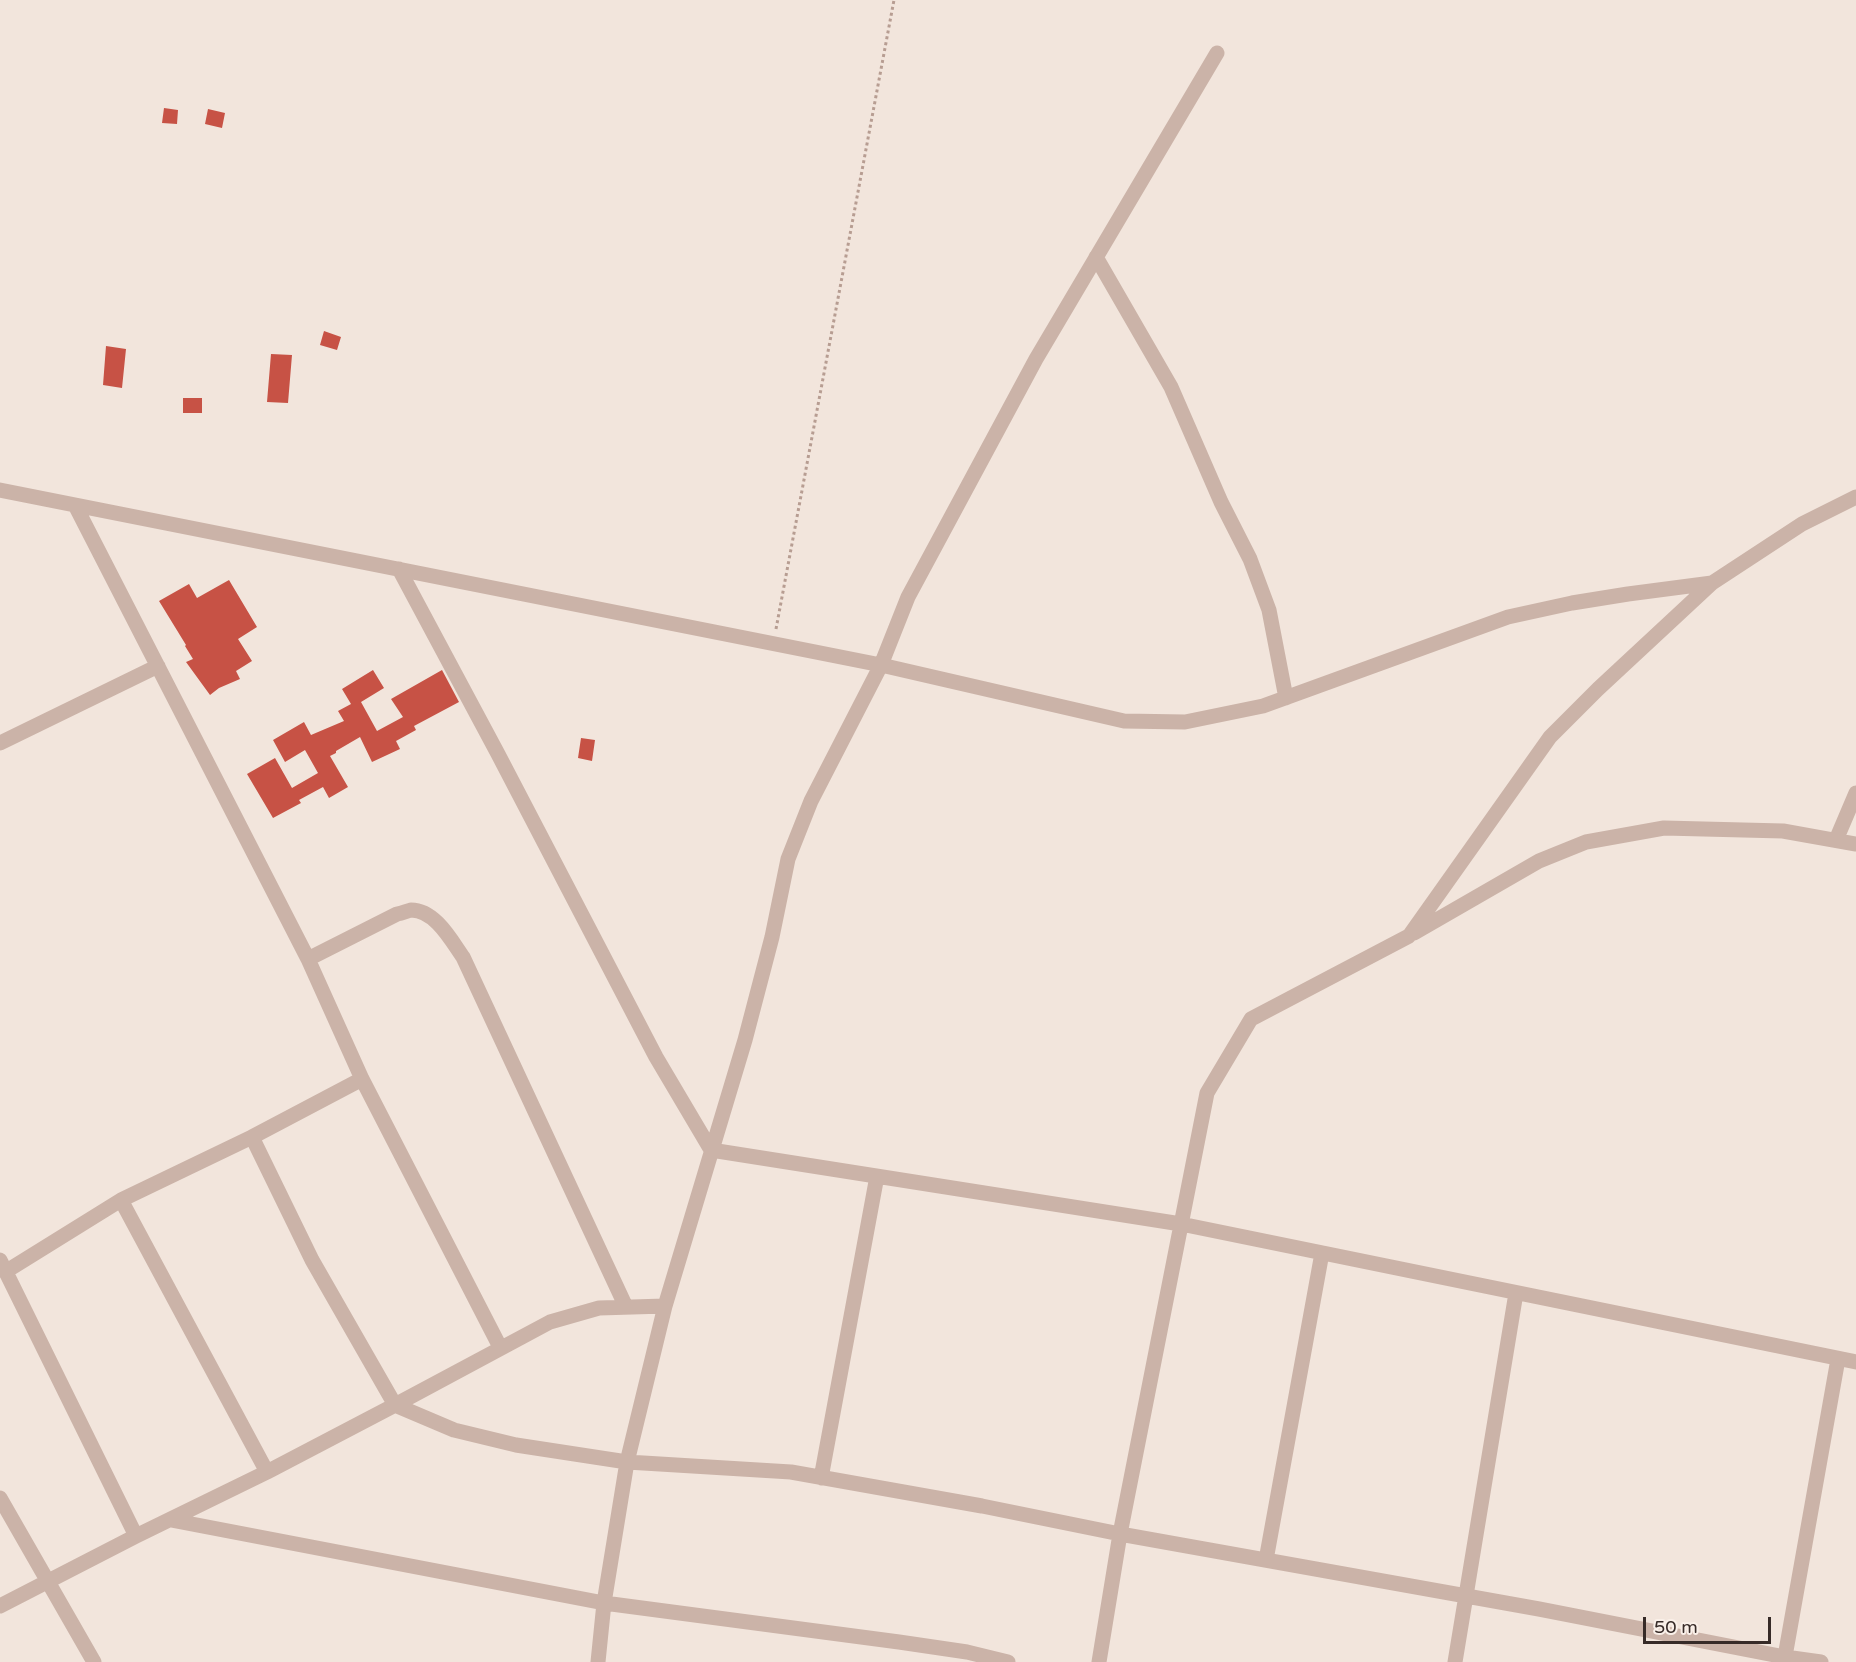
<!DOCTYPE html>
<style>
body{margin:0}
#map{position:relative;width:1856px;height:1662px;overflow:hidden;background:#f2e5dc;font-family:"Varela Round",sans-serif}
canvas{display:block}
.scale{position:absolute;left:1643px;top:1617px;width:128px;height:27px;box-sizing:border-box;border:3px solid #372b28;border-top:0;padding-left:8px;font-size:18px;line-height:21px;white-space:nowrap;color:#372b28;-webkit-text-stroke:4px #faf0e9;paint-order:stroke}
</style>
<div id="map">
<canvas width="1856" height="1662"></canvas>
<div class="scale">50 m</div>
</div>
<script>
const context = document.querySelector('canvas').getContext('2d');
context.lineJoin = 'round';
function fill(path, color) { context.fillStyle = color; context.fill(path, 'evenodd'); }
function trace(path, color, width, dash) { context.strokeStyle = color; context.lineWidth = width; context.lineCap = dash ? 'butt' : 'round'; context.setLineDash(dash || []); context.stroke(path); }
fill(new Path2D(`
 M 164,108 L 178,110 L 177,124 L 162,123 Z
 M 208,109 L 225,113 L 222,128 L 205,124 Z
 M 324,331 L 341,337 L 337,350 L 320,345 Z
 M 106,346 L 126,349 L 122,388 L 103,385 Z
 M 271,354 L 292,355 L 288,403 L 267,402 Z
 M 183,398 L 202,398 L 202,413 L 183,413 Z
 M 229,580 L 257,627 L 238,639 L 252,661 L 236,671 L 240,679 L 219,688 L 210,695 L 186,662 L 193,659 L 185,646 L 186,645 L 159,601 L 189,584 L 197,598 Z
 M 373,670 L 384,688 L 361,702 L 377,731 L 403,717 L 391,699 L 442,670 L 459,702 L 414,726 L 416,730 L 396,741 L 400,749 L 372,762 L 360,737 L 336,751 L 336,753 L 330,756 L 348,787 L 329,798 L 323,787 L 299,800 L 301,803 L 273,818 L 247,774 L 275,758 L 292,788 L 318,773 L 305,750 L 285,762 L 273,740 L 304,722 L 311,735 L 344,721 L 338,711 L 351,704 L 342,689 Z
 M 581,738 L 595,740 L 592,761 L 578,758 Z`), '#c75245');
trace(new Path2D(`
 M 776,629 L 894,0`), '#b79d92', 3, [3, 3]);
trace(new Path2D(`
 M 1096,257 L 1171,387 L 1221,502 L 1250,559 L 1269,610 L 1286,698
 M 0,490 L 881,665 L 1124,721 L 1185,722 L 1263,706 L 1508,617 L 1572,603 L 1628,594 L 1712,583
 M 75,505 L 308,959 L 362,1079 L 500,1347
 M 399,569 L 498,754 L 656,1057 L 711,1150 L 1181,1224 L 1856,1362
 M 0,743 L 158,666
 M 1836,840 L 1856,793
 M 1414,933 L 1539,861 L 1586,842 L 1664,828 L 1783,831 L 1856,844
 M 308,959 L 397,914 C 402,913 407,911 411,910 C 435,910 451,940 463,957 L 626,1307
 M 362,1079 L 252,1137 L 312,1260 L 395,1405 L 454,1430 L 516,1445 L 627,1462 L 791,1472 L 982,1506 L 1120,1534 L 1539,1609 L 1785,1657 L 1821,1662
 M 121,1200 L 267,1472
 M 0,1260 L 136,1536
 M 5,1272 L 121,1200 L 252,1137
 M 821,1478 L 877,1176
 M 0,1498 L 94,1662
 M 171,1520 L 604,1603 L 899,1642 L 967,1652 L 1008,1662
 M 1266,1560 L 1322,1253
 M 0,1606 L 136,1536 L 267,1472 L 395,1405 L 550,1322 L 599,1308 L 665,1306
 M 598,1662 L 604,1603 L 627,1462 L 665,1306 L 745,1040 L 772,937 L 788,859 L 811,801 L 881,665 L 908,597 L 1036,359 L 1217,53
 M 1099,1662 L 1120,1534 L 1207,1093 L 1251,1019 L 1409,936 L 1550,737 L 1598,689 L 1712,583 L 1802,524 L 1856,497
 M 1455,1662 L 1516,1293
 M 1784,1662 L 1838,1359`), '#cbb3a8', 15);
</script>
